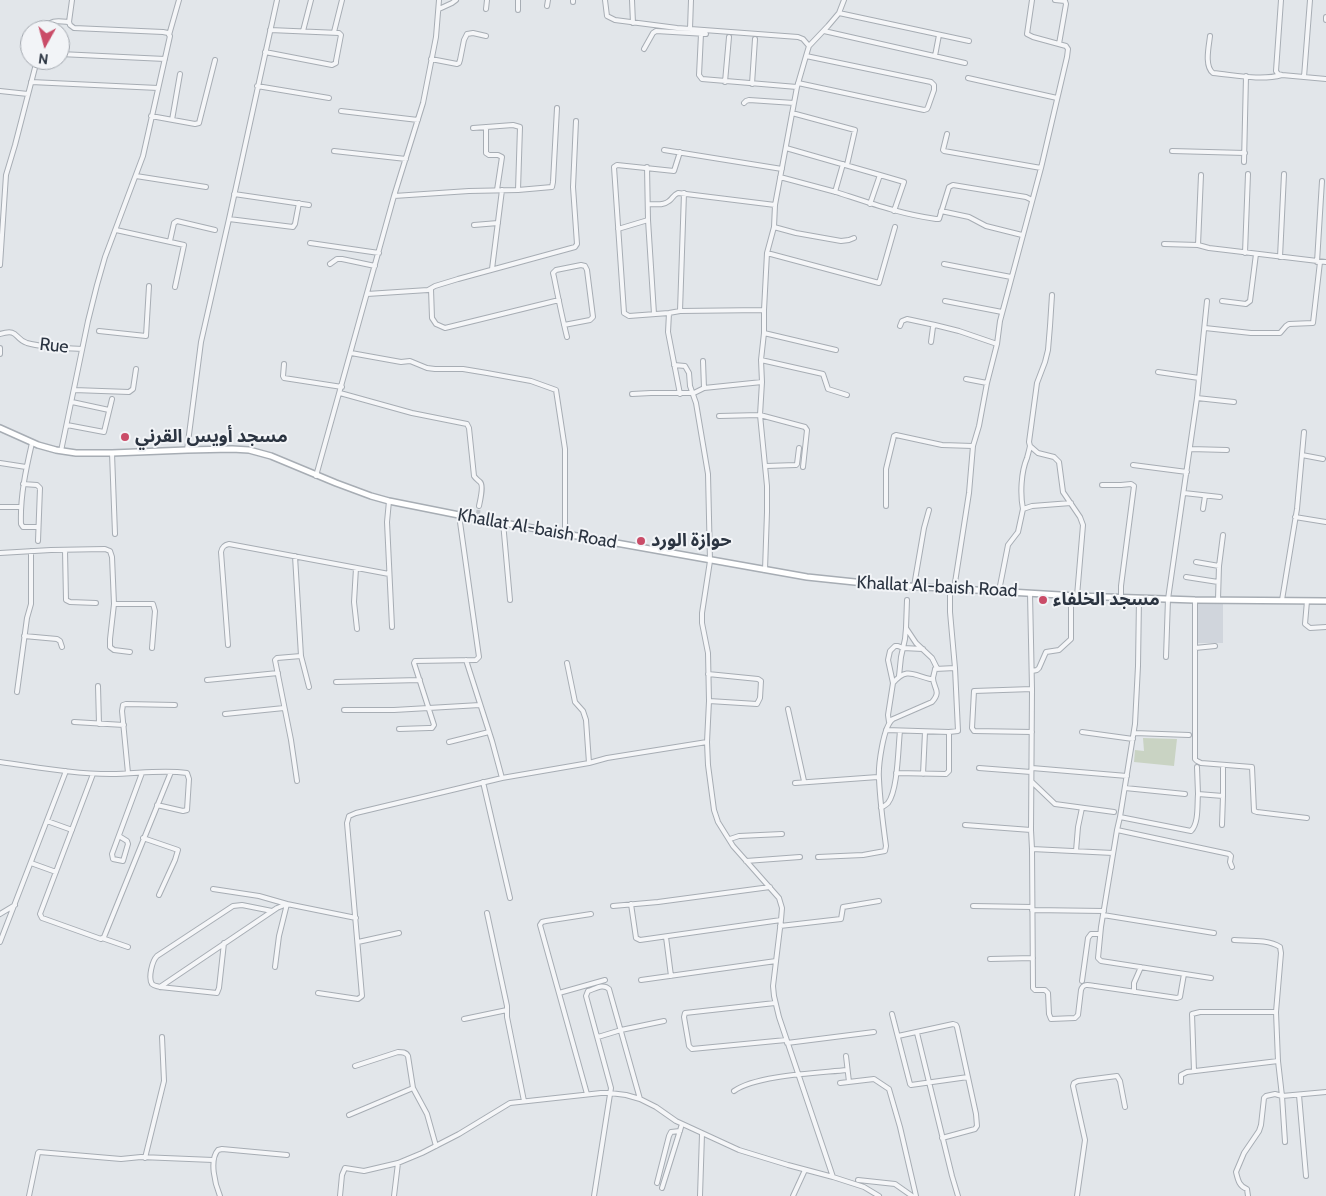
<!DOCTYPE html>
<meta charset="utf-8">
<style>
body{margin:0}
#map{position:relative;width:1326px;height:1196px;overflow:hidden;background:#e2e6ea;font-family:Cabin,sans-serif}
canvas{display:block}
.north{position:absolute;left:20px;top:20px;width:50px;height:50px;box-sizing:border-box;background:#f2f4f7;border:1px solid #a2a7ae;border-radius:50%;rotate:187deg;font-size:14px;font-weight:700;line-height:20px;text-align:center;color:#2b3441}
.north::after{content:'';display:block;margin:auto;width:18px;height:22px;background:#ca4c68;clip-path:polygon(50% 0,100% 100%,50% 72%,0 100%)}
</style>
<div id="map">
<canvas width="1326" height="1196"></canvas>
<div class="north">N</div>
</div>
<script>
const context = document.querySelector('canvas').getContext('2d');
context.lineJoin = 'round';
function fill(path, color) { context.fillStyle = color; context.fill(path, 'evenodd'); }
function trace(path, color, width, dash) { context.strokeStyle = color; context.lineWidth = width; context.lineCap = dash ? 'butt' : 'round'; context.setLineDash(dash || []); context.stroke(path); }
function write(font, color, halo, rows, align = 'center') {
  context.font = font + ' Cabin,"Noto Sans Arabic",sans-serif'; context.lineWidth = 4; context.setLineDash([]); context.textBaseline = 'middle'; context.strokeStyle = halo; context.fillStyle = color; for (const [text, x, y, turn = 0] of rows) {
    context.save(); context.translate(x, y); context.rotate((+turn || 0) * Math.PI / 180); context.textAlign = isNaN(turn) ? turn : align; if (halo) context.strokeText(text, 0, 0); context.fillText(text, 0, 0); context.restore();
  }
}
fill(new Path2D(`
 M 1223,601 L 1223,643 L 1197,643 L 1198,602 Z`), '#d0d5dc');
fill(new Path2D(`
 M 1143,738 L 1177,739 L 1174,766 L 1134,762 L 1135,750 L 1144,751 Z`), '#c9d3c3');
trace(new Path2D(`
 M 478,514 L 479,506`), '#bdc2c8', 4, [4, 2]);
const street = new Path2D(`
 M 605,0 L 607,16 L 615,20 L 677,28 L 798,37 L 803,39 L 809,46
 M 632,0 L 633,23
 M 1055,0 L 1065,1 L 1066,4 L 1059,44
 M 1281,0 L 1276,71 L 1278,74 L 1282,75 L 1326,79
 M 573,2 L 573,0
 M 547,6 L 548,0
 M 439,9 L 452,3 L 456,0
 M 486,9 L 487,0
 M 518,10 L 518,0
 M 839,13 L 969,41
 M 1326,17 L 1326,20
 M 690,29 L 691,0
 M 45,30 C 50,19 58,21 69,22
 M 303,31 L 311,0
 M 824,31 L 965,63
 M 334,32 L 342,0
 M 701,34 L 699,75 L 702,79 L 797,87
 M 169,35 L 179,0
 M 1210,36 C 1209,46 1204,66 1213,73 C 1235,75 1260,81 1282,75
 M 644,49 L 653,33 L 656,31 L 706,34
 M 265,52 L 332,65 L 336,63 L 336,61 L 341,35 L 339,33 L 270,30
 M 60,54 L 165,59
 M 935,56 L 939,35
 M 431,59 L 457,64 L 459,63 L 460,60 L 464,40 L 467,34 L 473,33 L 486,36
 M 1304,77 L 1310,0
 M 968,78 L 1057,98
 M 31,82 L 158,88
 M 725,82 L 729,37
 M 798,83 L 924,110 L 927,109 L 928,107 L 934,90 L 934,85 L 931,82 L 806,56
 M 752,84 L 755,39
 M 257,86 L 329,98
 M 0,91 L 28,94
 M 744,103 L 746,101 L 749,100 L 794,103
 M 341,111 L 418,120
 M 792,113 L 855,130 L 847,165
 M 151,116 L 195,124 L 199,123 L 215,60
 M 172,120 L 180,74
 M 486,127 L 486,153 L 489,155 L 498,155 L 502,157 L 497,190
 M 473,128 L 513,125 L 520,127 L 518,190
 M 947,134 L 943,150 L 944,151 L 1041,168
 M 786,148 L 880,175 L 870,204
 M 664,150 L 782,169
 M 334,151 L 406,159
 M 1172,151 L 1245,153
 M 680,152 L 674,171 L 617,165 L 614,167 L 624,313 L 629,316 L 669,313 L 680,311 L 764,310
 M 1244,162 L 1246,76
 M 647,167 L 648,220 L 654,314
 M 880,175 L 904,182 L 894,211
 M 1201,175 L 1198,245 L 1209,248 L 1226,250 L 1326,262
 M 136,176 L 206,187
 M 780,177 C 798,182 817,187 836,192 C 870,203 900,214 936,219 L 939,219 L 949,187 L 953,185 L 1026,197 L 1032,200
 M 835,192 L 843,164
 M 234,194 L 309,205
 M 394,196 L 469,191 L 518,190 L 552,187 L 553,182 L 557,108
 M 648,204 C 655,204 663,206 669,201 C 673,198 673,195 678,193 L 775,205
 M 941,211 L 969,217 L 986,226 L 1022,235
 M 229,219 L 293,227 L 295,224 L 299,203
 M 474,225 L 498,223
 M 774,227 L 796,233 L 841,241 L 849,240 L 854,238
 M 618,229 L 648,220
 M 116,230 L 184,245 L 175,287
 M 170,241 L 174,223 L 177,221 L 215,230
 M 310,243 L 379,253
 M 1164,244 L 1198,245
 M 767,253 L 879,283 L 895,227
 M 1245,253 L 1248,174
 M 1280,257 L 1284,174
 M 1317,262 L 1322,181
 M 330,264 L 337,259 L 342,259 L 375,266
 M 944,264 L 1011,277
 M 0,265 L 6,175 L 15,145 L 37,60
 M 492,269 L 502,190
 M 431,289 L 432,318 L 436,324 L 445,328 L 559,300
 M 367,294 L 428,290 L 435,286 L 458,279 L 575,247 L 577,244 L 573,187 L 576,121
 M 945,301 L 1002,312
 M 1222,301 L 1246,304 L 1250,301 L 1256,254
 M 680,311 L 684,193
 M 669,313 L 668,332 L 680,394
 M 564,325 L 590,320 L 593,317 L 587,270 L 585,266 L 581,265 L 556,270 L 553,273 L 554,277 C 558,297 562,317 567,337
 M 900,326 L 902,321 L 907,319 L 935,325
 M 1205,328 L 1251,333 L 1280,333 L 1286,326 L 1289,324 L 1313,323 L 1320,262
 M 99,331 L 146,336 L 149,286
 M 764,333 L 836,350
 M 0,334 C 19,328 14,339 27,343 C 45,348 64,348 82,349
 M 931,342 L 933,327 L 935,325 L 959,331 L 997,344
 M 0,348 L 0,354
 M 351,353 L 401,362 L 410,361 L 427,368 L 435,369 L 463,369 L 487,373 L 531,381 L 556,390 L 565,449 L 565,534
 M 761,360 L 823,374 L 828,389 L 847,395
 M 703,361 L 704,388
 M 284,364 L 283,376 L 284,378 L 342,387
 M 674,365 L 685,366 L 689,373 L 690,386 L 696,403 L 708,474 L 710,561 L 702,613 L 702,623 L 708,653 L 709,701 L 707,742 L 708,765 L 714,810 L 718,822 L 733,846 L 779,898 L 782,908 L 781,920 L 773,986 L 774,996 L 779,1017 L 833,1177 L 864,1187 L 879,1196
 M 1158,372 L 1199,378
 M 966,379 L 987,383
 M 74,390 L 129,392 L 133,389 L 136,369
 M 340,393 L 412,413 L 467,424 L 469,428 L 474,476 C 476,479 478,480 480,482 C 484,485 480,501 479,506
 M 632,394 L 651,393 L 694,393 L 704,388 L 762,382
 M 1197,398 L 1234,402
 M 72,402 L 109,410
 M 719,416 L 760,415 L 805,427 L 807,430 L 803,467
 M 67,425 L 104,432 L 112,399
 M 32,443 C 26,469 20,496 21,524 L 23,527 L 38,527
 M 1190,449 L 1227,450
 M 187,450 L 201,342 L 229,219 L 277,0
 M 61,451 L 88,321 L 97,285 L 105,257 L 143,156 L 170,36 L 168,33 L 163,32 L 74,28 L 70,25 L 69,22 L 72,0
 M 112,453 L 115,534
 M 1302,455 L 1323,459
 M 0,463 L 26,467
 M 1133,465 L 1187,472
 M 766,466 L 796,465 L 797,464 L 799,448
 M 316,476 L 394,196 L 423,103 L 436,37 L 439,0
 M 23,484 L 37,485 L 40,488 L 38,541
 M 1102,485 L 1121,485 L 1131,484 L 1134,486 L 1121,586 L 1121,597
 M 1184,493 L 1220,497
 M 389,501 L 387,522 L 392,627
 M 886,506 L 886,469 L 894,436 L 896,435 L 942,445 L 973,446
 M 0,507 L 20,507
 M 1023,509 C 1020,494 1021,472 1027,458 C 1028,454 1029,451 1030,446
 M 1203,509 L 1205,496
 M 1295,517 L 1326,522
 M 503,522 L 510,600
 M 65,550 L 66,600 L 70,602 L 96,603
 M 0,553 L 51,550 L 105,549 L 110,551 L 112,557 L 114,604 L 110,639 L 110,647 L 114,650 L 130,652
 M 295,556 L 301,656 L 309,687
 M 1196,562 L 1219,566
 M 356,568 L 354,602 L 357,629
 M 765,570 L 767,512 L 767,486 L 760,415 L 762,382 L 761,360 L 764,333 L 764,310 L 767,253 L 774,227 L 775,205 L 797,87 L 806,56 L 809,46 L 828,26 L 839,13 L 844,0
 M 1186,577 L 1218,582
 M 914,586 L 924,528 L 929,510
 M 954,589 L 969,493 L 973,446 L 979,426 L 987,383 L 997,344 L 1000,321 L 1041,168 L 1067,57 L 1068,49 L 1066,46 L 1033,37 L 1027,34 L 1032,0
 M 999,591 L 1008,545 L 1018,532 L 1023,509 L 1032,506 L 1071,503
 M 1030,593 L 1032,689 L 1031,830 L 1032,849 L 1033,988 L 1035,990 L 1045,990 L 1048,993 L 1049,1014 L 1051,1019 L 1075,1018 L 1078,1015 L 1081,990 C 1083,983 1089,985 1095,986 L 1177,998 L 1180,997 L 1184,974
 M 1139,598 L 1138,666 L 1135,724 L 1120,817 L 1191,831 C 1199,823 1197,805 1198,794 L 1223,796 L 1222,825
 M 1218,599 L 1219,566 L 1223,535
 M 1195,600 L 1195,759 L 1197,761 L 1201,763 L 1252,767 L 1254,811 L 1257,812 L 1307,818
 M 1282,600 L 1297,509 L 1304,432
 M 1307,601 L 1305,624 L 1310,628 L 1326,627
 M 114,604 L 153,604 L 155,611 L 152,648
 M 906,628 L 907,600
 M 24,636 L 57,639 L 60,641 L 62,647
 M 228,645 L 221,552 C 222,547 224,545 229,544 L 389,574
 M 1195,648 L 1215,646
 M 1166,657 L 1168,599 L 1197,398 L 1207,301
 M 466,660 L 492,741 L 502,778
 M 567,663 L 575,702 L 583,711 L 586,720 L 589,763
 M 1032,671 L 1037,670 L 1039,668 L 1046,652 L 1059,650 L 1071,639 L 1071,604 L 1076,599 L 1077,596 L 1083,525 L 1080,517 L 1063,492 L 1059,462 L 1054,457 L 1038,453 L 1030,446 L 1029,442 L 1037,383 L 1045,362 L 1048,350 L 1050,326 L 1052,295
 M 708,674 L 758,679 L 761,681 L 760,698 L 757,704 L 709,701
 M 899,676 L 901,657 L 905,639 L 906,628 L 916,643 L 932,658 L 937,668
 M 207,680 L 278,673
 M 336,682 L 420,680
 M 893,683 C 907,667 913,675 930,679 L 933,679
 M 98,686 L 99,724
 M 17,692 L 27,618 L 31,604 L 31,551
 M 788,709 L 804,781
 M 344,710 L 394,710 L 480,705
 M 225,714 L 284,708
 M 74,722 L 124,725
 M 889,722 L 888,715 L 893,683 L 888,660 L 890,651 L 895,646 L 898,646 L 903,648 L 923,649
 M 399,729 L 429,728 L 432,728 L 434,725 L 414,663 L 415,661 L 476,660 L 479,657 L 459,515
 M 886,730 L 949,732 L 958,731 L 955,668 L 950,612 L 950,589
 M 1032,732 L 974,731 L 972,728 L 974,691 L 1032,689
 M 1082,732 L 1133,739
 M 1134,733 L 1189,735
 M 449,742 L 489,732
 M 0,762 C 37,767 73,774 111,774 C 136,774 162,769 187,773 L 189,779 L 187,810 L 183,811 L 157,805
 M 1197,767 L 1198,794
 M 979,768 L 1031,772
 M 1032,768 L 1127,776
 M 1223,768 L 1223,796
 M 128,773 L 122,711 L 123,705 L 126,704 L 175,705
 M 896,773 L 946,774 L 949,771 L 949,732
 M 93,774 L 40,914 L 42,918 L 45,919 L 101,939 L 104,937 L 171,772
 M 923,774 L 925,732
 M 297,781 L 291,740 L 275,660 L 277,658 L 301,656
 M 483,782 L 510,898
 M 1032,782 L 1055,804 L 1114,812
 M 795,783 L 878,777
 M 1125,788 L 1185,794
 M 881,808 C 884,806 886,805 888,803 C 898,790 898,748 900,731
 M 47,821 L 72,830
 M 965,825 L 1031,830
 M 1117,830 L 1120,817
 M 119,836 L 127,841 L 128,844 L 123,861 L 113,859 L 112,854 L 142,773
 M 143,838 L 178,850 L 175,860 L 159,895
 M 730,839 L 739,836 L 782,834
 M 1032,849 L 1113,853
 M 1076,851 L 1078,827 L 1082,808
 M 818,857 L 863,855 L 885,851 L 886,846 C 883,824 880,802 879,779 C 878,767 883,726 893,719 L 932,702 C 942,691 933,688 933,678 C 933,677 935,670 935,669 L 955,668
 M 746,861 L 800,857
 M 31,863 L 56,872
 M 631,904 L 636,938 L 640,940 L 781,920
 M 613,906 L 658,902 L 770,887
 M 973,906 L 1032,907
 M 1032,910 L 1104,911
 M 487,913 L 507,1006 L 507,1017 L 524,1101
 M 0,914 L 15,905
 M 1103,915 L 1214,933
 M 780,926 L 841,919 L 843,907 L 879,901
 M 666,937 L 671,976
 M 102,938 L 128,947
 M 1234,940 C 1248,941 1268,939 1280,947 L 1281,953 L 1276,1012 L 1278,1061
 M 0,942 L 66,771
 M 358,942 L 399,933
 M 224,943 L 219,988 L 217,993 L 160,987 C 157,986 154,986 152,984 C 148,978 152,961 157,956 L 233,906 L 242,905 L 272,911
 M 990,959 L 1033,958
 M 275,967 L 279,936 L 287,904 L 356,918
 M 1211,978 L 1101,961 L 1098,958 L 1101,927 L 1117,830 L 1229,854 L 1231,856 L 1230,862 L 1232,867
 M 641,980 L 776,961
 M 1082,981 L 1088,938 L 1091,934 L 1100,934
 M 160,987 L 277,908 L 287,904 L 259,896 L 213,889
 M 1134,992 L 1134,983 L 1141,967
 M 318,993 L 358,999 L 362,996 L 347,823 L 349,816 L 356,813 L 502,778 L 589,763 L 607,758 L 707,742
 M 559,993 L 605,980
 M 775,1003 L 685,1013 L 684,1017 L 689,1046 L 692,1049 L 786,1040
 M 892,1014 L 910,1084 L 911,1085 L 968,1077
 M 464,1019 L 507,1010
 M 917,1033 L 952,1176 L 958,1196
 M 898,1036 L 953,1024 L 956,1025 L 957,1027 L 976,1114 L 977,1126 L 975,1129 L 942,1138
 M 598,1037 L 621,1030 L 664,1021
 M 787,1043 L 874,1032
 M 846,1056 L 849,1082
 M 355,1066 L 398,1052 C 402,1052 406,1052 408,1056 L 413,1088 L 427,1114 L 436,1146
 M 1194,1071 L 1192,1014 L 1200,1012 L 1276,1012
 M 1181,1082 L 1181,1075 L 1187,1072 L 1278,1061 L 1282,1096 L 1326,1092
 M 840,1083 L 874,1079 L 889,1089 L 900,1127 L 916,1196
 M 734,1091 C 756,1075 819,1073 847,1070
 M 587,1094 L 540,925 L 542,922 L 546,921 L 591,914
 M 1299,1095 L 1306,1176
 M 349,1115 L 413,1088
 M 145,1158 L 164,1081 L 162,1037
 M 858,1180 L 895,1184 L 912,1196
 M 657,1183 L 669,1136 L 671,1132 L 680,1131
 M 662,1188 L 682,1124
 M 29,1196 L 38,1153 L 39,1152 L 121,1159 L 141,1157 L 213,1160
 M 220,1196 C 215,1184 209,1160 218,1150 L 222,1149 L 287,1155
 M 340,1196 L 342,1175 L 345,1168 L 364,1171 L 398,1163 L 422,1153 L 459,1134 L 510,1103 L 601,1093 L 610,1093 L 626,1095 L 640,1099 L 656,1107 L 676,1121 L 739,1150 L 788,1165 L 833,1177
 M 394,1196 L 398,1163
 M 594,1196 L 611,1088 L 586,996 L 588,991 C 595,989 603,983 609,989 L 640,1099
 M 700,1196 L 702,1134
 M 793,1196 L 805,1170
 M 1077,1196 L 1085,1140 L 1073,1086 L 1074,1083 L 1078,1081 L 1117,1076 L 1120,1081 L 1125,1107
 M 1248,1196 L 1247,1189 C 1239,1186 1238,1180 1236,1172 L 1244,1153 L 1259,1131 L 1261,1125 L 1264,1098 L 1266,1096 L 1275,1094 L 1282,1096 L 1285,1142`);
const secondary = new Path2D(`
 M 0,428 L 38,445 L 56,450 L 76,453 L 112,453 L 187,450 L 232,449 L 249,450 L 271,456 L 336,483 L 371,496 L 389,501 L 459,515 L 807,577 L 874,584 L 1077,596 L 1195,600 L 1326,601`);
trace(street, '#a7adb4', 6);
trace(secondary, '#a7adb4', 8);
trace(street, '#f5f6f8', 4);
trace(secondary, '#fff', 5);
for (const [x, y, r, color] of [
 [125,437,5,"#ca4c68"],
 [641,541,5,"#ca4c68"],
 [1043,600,5,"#ca4c68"]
]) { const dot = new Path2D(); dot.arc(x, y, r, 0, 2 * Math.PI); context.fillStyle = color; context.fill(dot); trace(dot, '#f2f4f7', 2); }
write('18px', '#2b3441', '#f2f4f7', [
 ["Rue",54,346,6],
 ["Khallat Al-baish Road",537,529,10],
 ["Khallat Al-baish Road",937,587,3]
]);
write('bold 18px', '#2b3441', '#f2f4f7', [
 ["مسجد أويس القرني",135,437],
 ["حوازة الورد",651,541],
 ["مسجد الخلفاء",1053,600]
], 'left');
</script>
